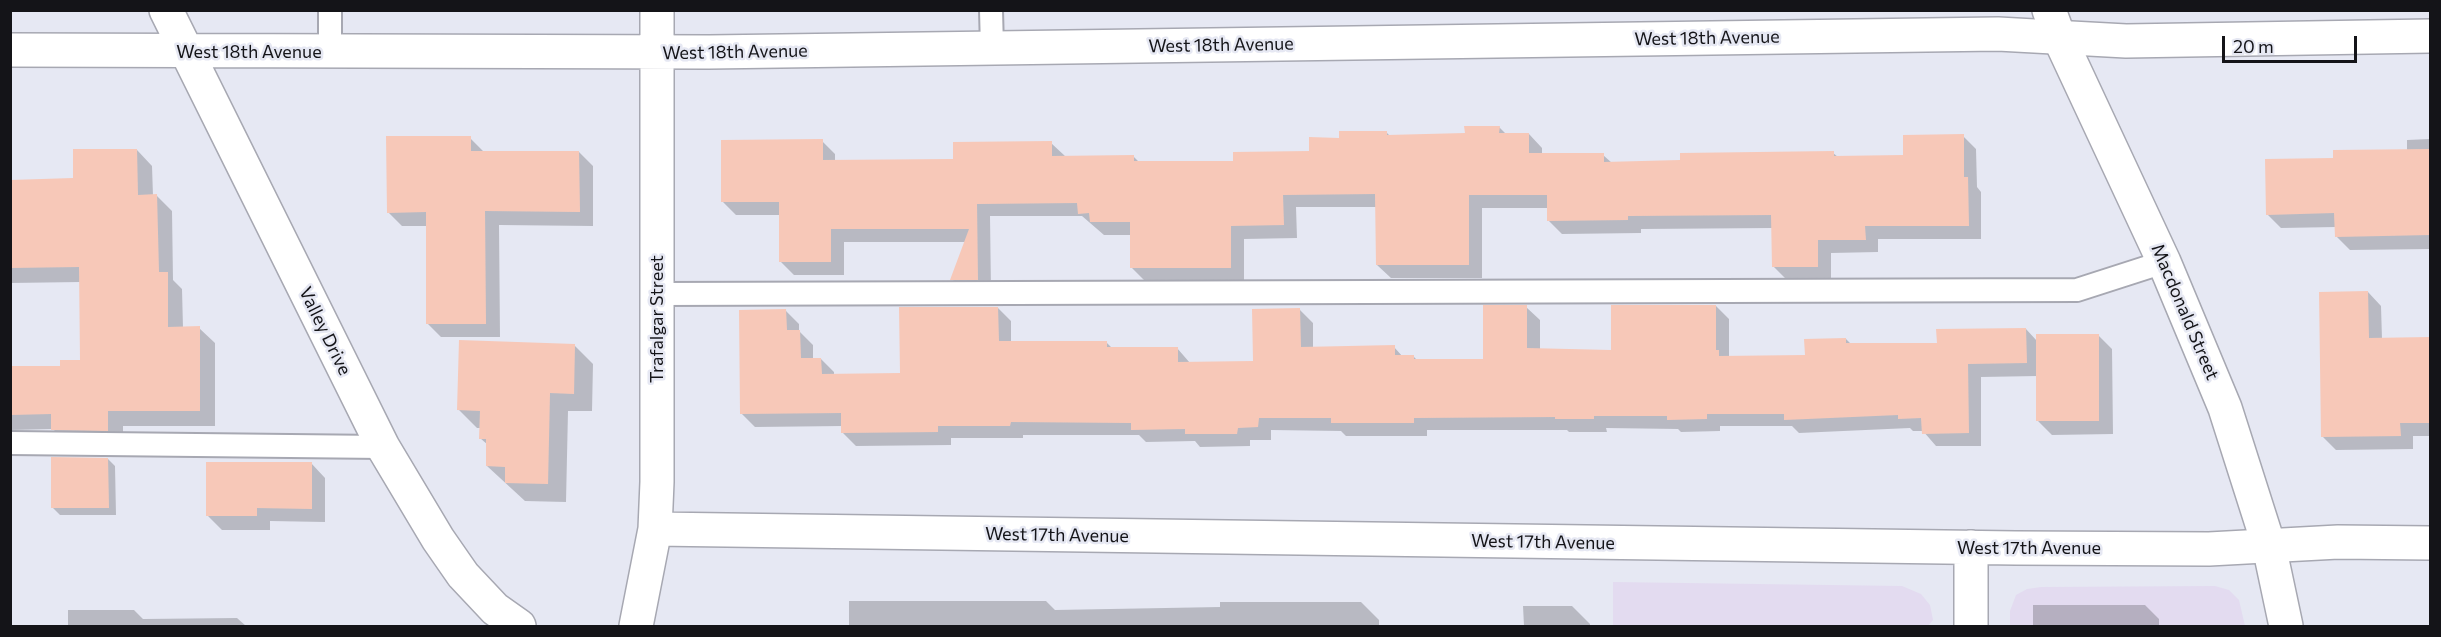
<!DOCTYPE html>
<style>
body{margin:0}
#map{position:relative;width:2441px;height:637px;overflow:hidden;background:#e6e8f3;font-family:Commissioner,sans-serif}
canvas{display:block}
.frame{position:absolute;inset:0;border:12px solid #141418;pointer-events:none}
.scale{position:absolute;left:2222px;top:36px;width:135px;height:27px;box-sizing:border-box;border:3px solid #141418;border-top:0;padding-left:8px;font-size:18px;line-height:21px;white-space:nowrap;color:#141418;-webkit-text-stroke:4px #e6e8f3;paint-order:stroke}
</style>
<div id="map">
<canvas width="2441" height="637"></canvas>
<div class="frame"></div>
<div class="scale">20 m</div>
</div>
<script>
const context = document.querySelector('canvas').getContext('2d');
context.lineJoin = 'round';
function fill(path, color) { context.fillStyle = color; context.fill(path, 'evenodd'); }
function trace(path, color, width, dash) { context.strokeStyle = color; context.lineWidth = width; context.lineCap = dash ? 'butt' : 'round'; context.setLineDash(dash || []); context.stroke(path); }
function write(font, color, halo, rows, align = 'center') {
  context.font = font + ' Commissioner,sans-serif'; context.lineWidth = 5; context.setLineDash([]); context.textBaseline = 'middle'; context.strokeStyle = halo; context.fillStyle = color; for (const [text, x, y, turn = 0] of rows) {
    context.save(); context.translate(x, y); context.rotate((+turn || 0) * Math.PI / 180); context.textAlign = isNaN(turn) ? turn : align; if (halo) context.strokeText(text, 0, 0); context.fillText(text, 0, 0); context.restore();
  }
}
fill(new Path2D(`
 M 1613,582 L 1902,586 L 1921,594 L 1930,605 L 1933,620 L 1928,626 L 1613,626 Z
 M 2215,586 L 2229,590 L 2239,600 L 2245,626 L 2010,626 L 2010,611 L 2016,595 L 2027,589 L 2041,587 Z`), '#e3dbf0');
fill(new Path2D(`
 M 1499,127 L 1507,135 L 1529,134 L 1542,148 L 1542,155 L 1603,155 L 1612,163 L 1682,162 L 1833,153 L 1838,157 L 1905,156 L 1963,136 L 1976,149 L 1977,187 L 1981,192 L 1981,239 L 1878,239 L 1878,252 L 1831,253 L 1831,280 L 1787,280 L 1773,266 L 1773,228 L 1641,229 L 1641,233 L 1562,234 L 1548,220 L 1548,208 L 1482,208 L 1482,278 L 1391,278 L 1377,265 L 1377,207 L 1296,207 L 1297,238 L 1244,239 L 1244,281 L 1145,281 L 1132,268 L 1132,235 L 1104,235 L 1082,216 L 990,216 L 991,292 L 965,293 L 952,279 L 966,242 L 844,242 L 844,275 L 794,275 L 781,262 L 780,215 L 736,215 L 723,202 L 822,141 L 835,154 L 835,161 L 954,160 L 1051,143 L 1065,156 L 1133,156 L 1139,162 L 1235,163 L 1310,152 L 1341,139 L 1386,132 L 1390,136 L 1466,135 Z
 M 470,138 L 485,153 L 579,152 L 593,166 L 593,226 L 499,225 L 500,337 L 441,337 L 427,323 L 427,226 L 402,226 L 388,212 Z
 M 2430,139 L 2430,249 L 2350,250 L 2336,236 L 2336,227 L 2281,228 L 2267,214 L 2335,159 L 2407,150 L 2407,140 Z
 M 137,150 L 152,166 L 153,196 L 157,196 L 172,211 L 173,280 L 182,289 L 183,328 L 199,328 L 215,343 L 215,426 L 123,426 L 123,445 L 68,445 L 53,429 L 10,430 L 10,368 L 62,368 L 81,361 L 81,282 L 10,283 L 10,181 L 75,180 Z
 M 2368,292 L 2381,306 L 2382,339 L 2430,339 L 2430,436 L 2413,436 L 2413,449 L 2336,450 L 2323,437 Z
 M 1716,306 L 1729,319 L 1729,358 L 1806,356 L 1846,339 L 1851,344 L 1938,344 L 2026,329 L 2037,341 L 2098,335 L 2112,349 L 2113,434 L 2052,435 L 2038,421 L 2038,376 L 1981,377 L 1981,446 L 1936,446 L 1923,431 L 1913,431 L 1910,428 L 1799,433 L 1792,426 L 1720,426 L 1720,431 L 1681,432 L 1678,429 L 1606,428 L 1607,432 L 1569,432 L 1567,430 L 1427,430 L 1427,436 L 1346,436 L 1341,431 L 1271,430 L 1271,440 L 1250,440 L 1250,446 L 1200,447 L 1195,441 L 1146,442 L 1139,435 L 1023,435 L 1023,438 L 951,438 L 951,445 L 856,446 L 843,433 L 843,426 L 755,427 L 741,413 L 786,311 L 799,324 L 799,331 L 813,345 L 813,359 L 821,359 L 834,372 L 834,375 L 901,375 L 998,308 L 1011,321 L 1011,343 L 1106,342 L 1113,349 L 1177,348 L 1190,363 L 1254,363 L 1300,310 L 1313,323 L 1313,348 L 1394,347 L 1403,357 L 1413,356 L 1417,360 L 1485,360 L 1526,307 L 1540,320 L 1540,350 L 1612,351 Z
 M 574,345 L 593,364 L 592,411 L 568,411 L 566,502 L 525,501 L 487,466 L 488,445 L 480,438 L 481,428 L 477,428 L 458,409 Z
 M 108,459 L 115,466 L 116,515 L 60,515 L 52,507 Z
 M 311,463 L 325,478 L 325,522 L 270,521 L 270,530 L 222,530 L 208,516 Z
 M 849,601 L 1046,601 L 1055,610 L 1220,607 L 1220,602 L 1361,602 L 1379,620 L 1379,626 L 849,626 Z
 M 2033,605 L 2145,605 L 2159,619 L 2159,626 L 2033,626 Z
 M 1523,606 L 1572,606 L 1590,624 L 1590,626 L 1524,626 Z
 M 68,610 L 134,610 L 143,619 L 237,618 L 246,626 L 68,626 Z`), '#0003');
fill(new Path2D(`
 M 1464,126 L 1500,126 L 1499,133 L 1529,133 L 1529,153 L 1604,153 L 1604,162 L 1680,160 L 1680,153 L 1834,151 L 1834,156 L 1903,155 L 1903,135 L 1964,134 L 1964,177 L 1968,177 L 1969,226 L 1865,226 L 1866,240 L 1818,240 L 1818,267 L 1772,267 L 1771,215 L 1628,216 L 1628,220 L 1547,221 L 1547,195 L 1469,195 L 1469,265 L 1376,265 L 1375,194 L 1283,195 L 1284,225 L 1231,226 L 1231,268 L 1130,268 L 1130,222 L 1090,222 L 1089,213 L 1078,214 L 1077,203 L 977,204 L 978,280 L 950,280 L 969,229 L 831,229 L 831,262 L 779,262 L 779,202 L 721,202 L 721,140 L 823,139 L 823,160 L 953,159 L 953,142 L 1052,141 L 1052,156 L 1134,155 L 1134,161 L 1233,161 L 1233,152 L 1309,151 L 1309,137 L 1339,138 L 1339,131 L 1387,131 L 1387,135 L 1465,133 Z
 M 386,136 L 471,136 L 471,151 L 579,151 L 580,212 L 485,211 L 486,324 L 426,324 L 426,212 L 387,213 Z
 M 73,149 L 137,149 L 138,195 L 157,194 L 159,272 L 168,272 L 168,327 L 200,326 L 200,411 L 108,411 L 108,431 L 51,430 L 51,414 L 10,415 L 10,366 L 60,366 L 60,360 L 80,360 L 79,267 L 10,268 L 10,180 L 73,178 Z
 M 2430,149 L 2430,235 L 2335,237 L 2334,213 L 2266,215 L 2265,159 L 2333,158 L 2333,150 Z
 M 2368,291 L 2369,338 L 2430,337 L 2430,423 L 2400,423 L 2401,436 L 2321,437 L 2319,292 Z
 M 1483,305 L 1527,305 L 1527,348 L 1611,350 L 1611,305 L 1716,305 L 1716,350 L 1719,350 L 1719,356 L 1805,355 L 1804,339 L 1846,338 L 1846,343 L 1937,343 L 1936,329 L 2026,328 L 2027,363 L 1968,364 L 1969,433 L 1922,434 L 1921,418 L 1898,419 L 1898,415 L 1784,420 L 1784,414 L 1707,414 L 1707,419 L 1667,420 L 1667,416 L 1594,416 L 1594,419 L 1555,419 L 1555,417 L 1414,418 L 1414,423 L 1331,423 L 1331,418 L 1259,418 L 1258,427 L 1238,428 L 1237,434 L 1185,434 L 1185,429 L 1131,430 L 1131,423 L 1011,422 L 1010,426 L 938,426 L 938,432 L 841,433 L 841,413 L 740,414 L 739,310 L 786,309 L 787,330 L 800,330 L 801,358 L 821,358 L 822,374 L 900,373 L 899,307 L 998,307 L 999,341 L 1107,341 L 1107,347 L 1178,347 L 1178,362 L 1253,361 L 1252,309 L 1300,308 L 1301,347 L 1395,345 L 1395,355 L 1414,355 L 1414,359 L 1483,359 Z
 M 2036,334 L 2099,334 L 2099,421 L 2036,421 Z
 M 459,340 L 575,344 L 574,394 L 550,393 L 548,484 L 505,483 L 505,467 L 486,466 L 486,439 L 479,439 L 480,411 L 457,410 Z
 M 51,457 L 108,458 L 109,508 L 51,508 Z
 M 206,462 L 312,462 L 312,509 L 257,508 L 257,516 L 206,516 Z`), '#f7c8b8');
const service = new Path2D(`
 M 991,10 L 992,48
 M 330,52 L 330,10
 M 657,294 L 2077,290 L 2164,262
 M 10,443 L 383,447`);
const minor = new Path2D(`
 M 166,10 L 383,447 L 438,539 L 463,575 L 495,609 L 519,626
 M 10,50 L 709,52 L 1998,34 L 2126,41 L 2430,36
 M 655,529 L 2016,548 L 2209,549 L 2338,542 L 2430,543
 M 636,626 L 655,529 L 657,482 L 657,10
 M 1971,626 L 1971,547`);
const tertiary = new Path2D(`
 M 2049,10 L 2059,37 L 2164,262 L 2225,408 L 2269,546 L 2286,626`);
trace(service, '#a7a8b2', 26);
trace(minor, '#a7a8b2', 36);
trace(tertiary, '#a7a8b2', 36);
trace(service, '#fff', 22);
trace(minor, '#fff', 33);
trace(tertiary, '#fff', 33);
write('18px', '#141418', '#e6e8f3', [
 ["West 18th Avenue",1707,38,-1],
 ["West 18th Avenue",1221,45,-1],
 ["West 18th Avenue",249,52],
 ["West 18th Avenue",735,52,-1],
 ["Macdonald Street",2185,312,67],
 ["Trafalgar Street",657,319,-90],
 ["Valley Drive",325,331,64],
 ["West 17th Avenue",1057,535,1],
 ["West 17th Avenue",1543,542,1],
 ["West 17th Avenue",2029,548]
]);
</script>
